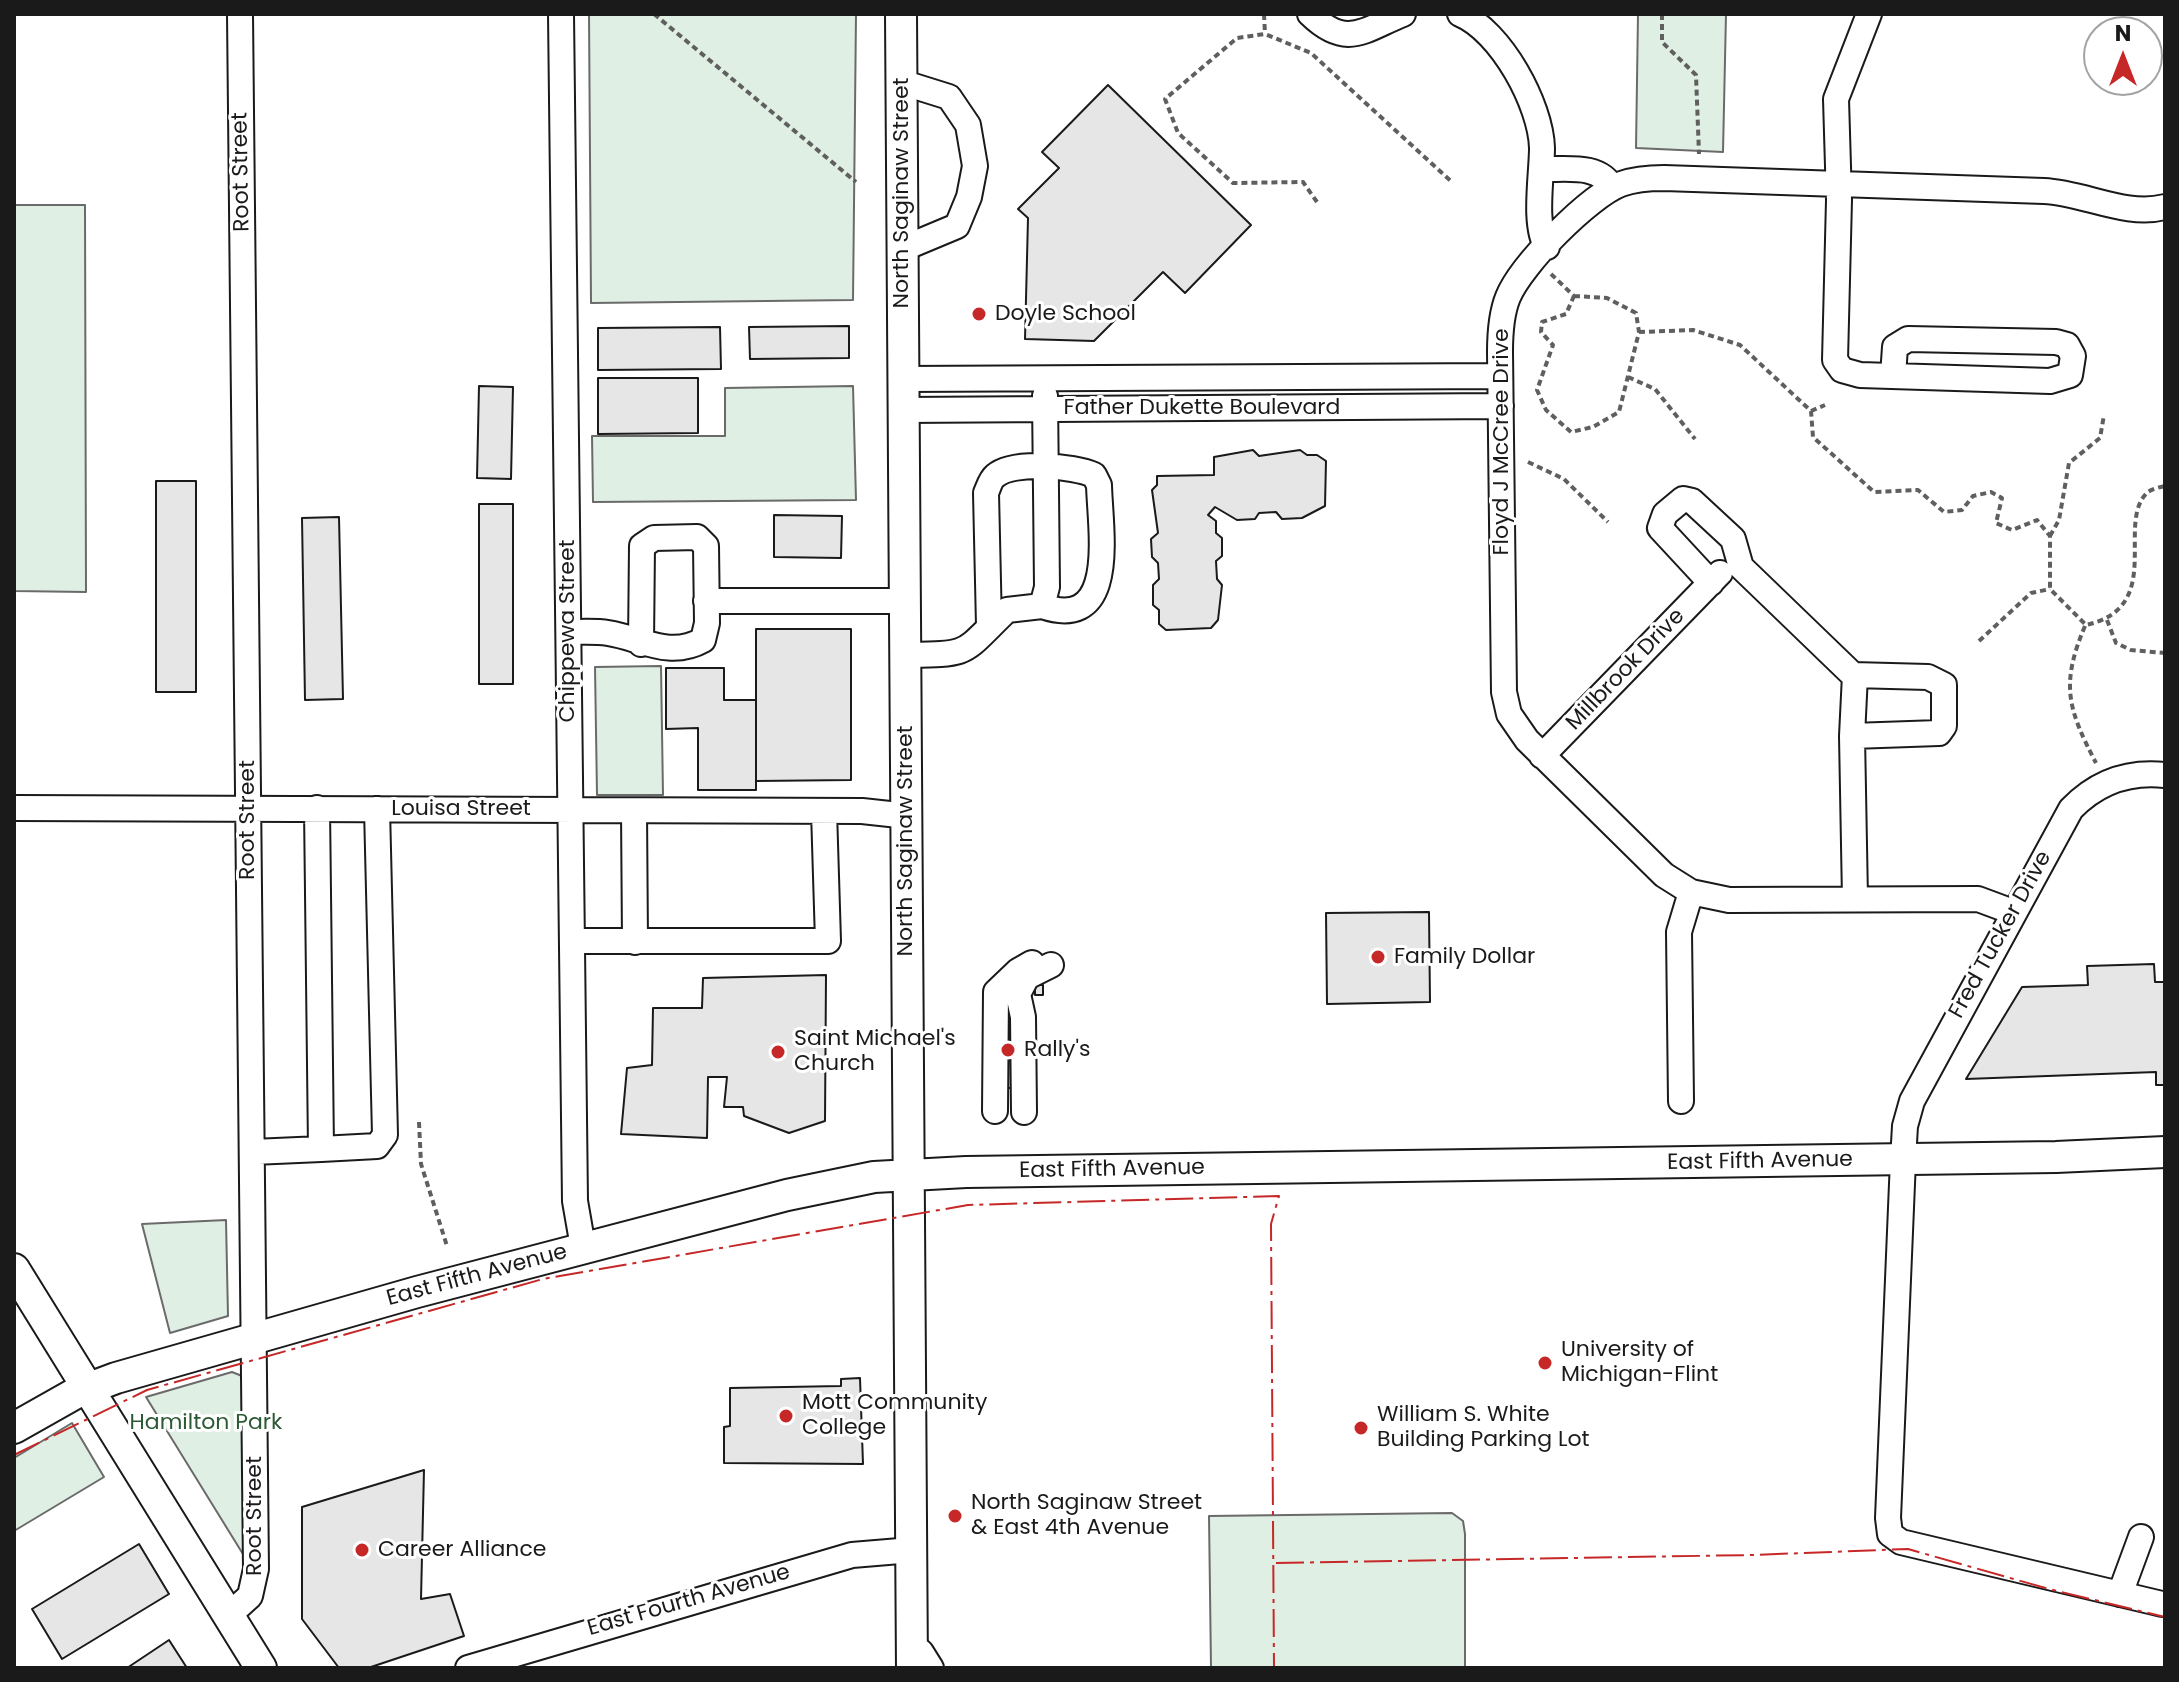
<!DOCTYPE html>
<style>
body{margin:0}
#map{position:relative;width:2179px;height:1682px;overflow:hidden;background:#fff;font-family:Poppins,sans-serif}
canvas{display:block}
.frame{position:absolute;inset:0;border:16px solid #1a1a1a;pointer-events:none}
.north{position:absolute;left:2083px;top:16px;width:80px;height:80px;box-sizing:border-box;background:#fff;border:2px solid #a3a3a3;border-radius:50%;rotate:0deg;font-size:22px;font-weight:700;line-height:32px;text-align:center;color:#1a1a1a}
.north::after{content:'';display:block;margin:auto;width:28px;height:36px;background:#c62828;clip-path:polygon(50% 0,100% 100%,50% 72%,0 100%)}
</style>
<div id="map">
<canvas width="2179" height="1682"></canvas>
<div class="frame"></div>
<div class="north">N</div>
</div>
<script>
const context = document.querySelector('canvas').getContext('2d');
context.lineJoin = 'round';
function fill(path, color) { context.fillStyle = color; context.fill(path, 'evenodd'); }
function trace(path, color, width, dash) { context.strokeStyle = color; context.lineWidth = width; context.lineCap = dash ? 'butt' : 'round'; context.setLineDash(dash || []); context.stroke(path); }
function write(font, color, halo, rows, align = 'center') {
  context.font = font + ' Poppins,sans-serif'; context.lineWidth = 6; context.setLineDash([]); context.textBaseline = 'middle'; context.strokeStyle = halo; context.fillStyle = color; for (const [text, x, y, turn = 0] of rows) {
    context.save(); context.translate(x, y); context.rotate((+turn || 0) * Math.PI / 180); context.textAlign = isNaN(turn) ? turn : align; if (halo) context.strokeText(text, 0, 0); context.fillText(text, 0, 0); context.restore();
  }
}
const green = new Path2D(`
 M 589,14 L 856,14 L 853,300 L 591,303 Z
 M 1638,14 L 1726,14 L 1723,152 L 1636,148 Z
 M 14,205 L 85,205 L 86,592 L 14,591 Z
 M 853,386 L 856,500 L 593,502 L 592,436 L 725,436 L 725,388 Z
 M 661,666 L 663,795 L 597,795 L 595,667 Z
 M 226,1220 L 228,1316 L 170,1333 L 142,1224 Z
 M 232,1372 L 242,1376 L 246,1559 L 146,1397 Z
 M 72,1423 L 104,1477 L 14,1531 L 14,1458 Z
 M 1452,1513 L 1463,1521 L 1465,1534 L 1465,1668 L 1211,1668 L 1209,1516 Z`);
fill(green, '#e0efe3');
trace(green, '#6a6a6a', 2);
const building = new Path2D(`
 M 1108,85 L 1251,225 L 1185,293 L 1163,272 L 1094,341 L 1025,339 L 1028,218 L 1018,209 L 1059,168 L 1042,152 Z
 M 849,326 L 849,358 L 750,359 L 749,327 Z
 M 720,327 L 721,369 L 598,370 L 598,328 Z
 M 598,378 L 698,378 L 698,433 L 598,434 Z
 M 479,386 L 513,387 L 511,479 L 477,478 Z
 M 1253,450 L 1259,456 L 1300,450 L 1307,455 L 1317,455 L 1326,461 L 1325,506 L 1302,518 L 1282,519 L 1276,512 L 1259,513 L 1255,519 L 1237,520 L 1215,507 L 1208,515 L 1216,521 L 1216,533 L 1222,538 L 1222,556 L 1216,561 L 1217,579 L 1222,585 L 1218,620 L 1211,628 L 1166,630 L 1159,624 L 1159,610 L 1153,605 L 1153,585 L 1159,579 L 1158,563 L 1152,557 L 1151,539 L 1158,533 L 1152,490 L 1157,485 L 1157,476 L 1214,475 L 1214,457 Z
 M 156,481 L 196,481 L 196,692 L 156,692 Z
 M 479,504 L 513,504 L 513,684 L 479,684 Z
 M 774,515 L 842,516 L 841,558 L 774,557 Z
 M 339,517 L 343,699 L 305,700 L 302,518 Z
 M 756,629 L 851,629 L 851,780 L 756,781 Z
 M 666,668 L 724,668 L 724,700 L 756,700 L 756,790 L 698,790 L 698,728 L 666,729 Z
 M 1429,912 L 1430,1002 L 1327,1004 L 1326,913 Z
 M 2154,964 L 2155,982 L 2165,982 L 2165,1085 L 2156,1085 L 2156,1072 L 1966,1079 L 2022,987 L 2088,985 L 2087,966 Z
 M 826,975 L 825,1121 L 789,1133 L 744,1116 L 743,1107 L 724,1107 L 727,1077 L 708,1077 L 707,1138 L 621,1134 L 627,1068 L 652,1065 L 653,1008 L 702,1008 L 703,978 Z
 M 1035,985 L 1043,985 L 1043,995 L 1035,995 Z
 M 1002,1027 L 1014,1027 L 1017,1088 L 999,1088 Z
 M 860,1378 L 863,1464 L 724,1463 L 724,1427 L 730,1426 L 730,1388 L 841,1386 L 841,1379 Z
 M 424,1470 L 421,1599 L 450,1594 L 464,1636 L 368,1668 L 339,1668 L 302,1619 L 302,1507 Z
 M 139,1544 L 169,1594 L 62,1659 L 32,1609 Z
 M 169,1640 L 187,1668 L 127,1668 Z`);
fill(building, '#e6e6e6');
trace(building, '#1a1a1a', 2);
const minor = new Path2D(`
 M 561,14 L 575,1201 L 583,1247
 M 1310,14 C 1347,50 1365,29 1403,14
 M 1460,14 C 1501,31 1541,105 1542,148 C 1542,174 1533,226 1547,247
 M 1869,14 L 1836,99 L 1839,200 L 1835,360 L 1842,370 L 1860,375 L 2050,381 L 2070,375 L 2073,356 L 2067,345 L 2056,342 L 1908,339 L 1895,347 L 1893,376
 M 901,82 L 949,97 L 968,125 L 975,166 L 969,197 L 957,226 L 902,249
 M 1541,169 C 1565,170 1600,163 1612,188
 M 904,379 L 1500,376
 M 904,410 L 1501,406
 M 1711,583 L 1660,528 L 1665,514 L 1683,499 L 1692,501 L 1733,539 L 1741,567 L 1853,675 L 1928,677 L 1944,685 L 1944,726 L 1939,733 L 1852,736
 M 706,601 L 905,601
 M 989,626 L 986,493 C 988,488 991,479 995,476 C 1013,460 1074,466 1094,475 L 1099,485 C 1100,529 1119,633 1042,606
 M 569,632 C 582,632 596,631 608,633 C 641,638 669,659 703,640 L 707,623 L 706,546 L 697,537 L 654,538 L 642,546 L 641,644
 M 906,655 C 973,654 960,655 1007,610 L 1042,606 L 1047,587 L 1045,396
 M 1855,675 L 1852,736 L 1855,899
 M 1542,756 L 1720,573
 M 14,808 L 862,811 L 908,816
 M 634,811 L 635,942
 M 2013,912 L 1978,899 L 1729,900 L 1691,892 L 1664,875 L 1527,740 L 1509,714 L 1504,692 L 1500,352 C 1500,333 1501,314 1508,297 C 1521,265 1589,196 1621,184 C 1635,179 1649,178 1664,178 L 2044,191 C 2085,193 2125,217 2165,207
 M 572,941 L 828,941 L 824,811
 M 1681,1101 L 1679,932 L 1691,892
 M 995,1111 L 996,992 L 1018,971 L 1032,963
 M 1024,1112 L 1023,1017 L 1018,994 L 1027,977 L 1051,965
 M 321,1149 L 377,1146 L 385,1135 L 377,809
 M 253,1152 L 321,1149 L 317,808
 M 2120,1594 L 2141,1537
 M 2162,1604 L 1901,1542 L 1890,1534 L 1888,1518 L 1903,1160 L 1905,1126 L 1912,1101 L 2071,809 C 2097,782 2128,771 2165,775
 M 229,1615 L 250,1596 L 256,1569 L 240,14
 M 912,1645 L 921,1652 L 931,1668
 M 468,1668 L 852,1555 L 912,1550`);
const major = new Path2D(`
 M 901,14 L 912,1668
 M 14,1269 L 261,1668
 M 14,1428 L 76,1393 L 116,1378 L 417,1292 L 787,1195 L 874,1177 L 966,1172 L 2056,1157 L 2165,1152`);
trace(minor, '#1a1a1a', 28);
trace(major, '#1a1a1a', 34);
trace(new Path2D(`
 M 654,14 L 856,182
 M 1264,14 L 1265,34
 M 1662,14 L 1662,42 L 1696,75 L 1699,154
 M 1317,202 L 1303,182 L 1233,183 L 1178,133 L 1165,99 L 1237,38 L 1265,34 L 1311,53 L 1453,183
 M 1551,274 L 1574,296
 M 1574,296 L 1607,298 L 1636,313 L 1639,332 L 1619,412 L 1593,427 L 1571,432 L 1546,410 L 1537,390 L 1553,345 L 1541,332 L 1542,322 L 1566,314 Z
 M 1639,332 L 1693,330 L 1740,345 L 1811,411 L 1813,437 L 1874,492 L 1918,490 L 1944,512 L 1962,510 L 1973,496 L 1991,492 L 2002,498 L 1996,523 L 2012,530 L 2037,520 L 2050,536 L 2050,589 L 2086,625 C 2167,607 2114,522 2148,492 C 2152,489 2160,487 2165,486
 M 1628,377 L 1655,389 L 1695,439
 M 1811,411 L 1825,405
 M 1528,462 L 1564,479 L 1608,522
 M 2050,536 L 2059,520 L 2069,463 L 2100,438 L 2104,415
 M 2107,620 L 2116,643 L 2131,650 L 2165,653
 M 2085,626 C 2060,685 2068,709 2096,763
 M 1979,641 L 2031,593 L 2050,589
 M 419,1122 L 421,1164 L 447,1246`), '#5f5f5f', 4, [6, 4]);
trace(minor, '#fff', 24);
trace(major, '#fff', 30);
trace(new Path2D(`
 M 14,1455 L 147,1390 L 543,1279 L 968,1205 L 1279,1196 L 1271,1224 L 1274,1668
 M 1276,1563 L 1752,1555 L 1908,1549 L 2049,1589 L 2165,1617`), '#c62828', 2, [28, 6, 4, 6]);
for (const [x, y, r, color] of [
 [979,314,8,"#c62828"],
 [1378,957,8,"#c62828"],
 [1008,1050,8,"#c62828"],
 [778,1052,8,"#c62828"],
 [1545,1363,8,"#c62828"],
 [786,1416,8,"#c62828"],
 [1361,1428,8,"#c62828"],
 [955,1516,8,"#c62828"],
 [362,1550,8,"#c62828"]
]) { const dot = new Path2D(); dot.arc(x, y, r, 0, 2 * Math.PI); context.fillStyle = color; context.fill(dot); trace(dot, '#fff', 3); }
write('22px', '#1a1a1a', '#fff', [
 ["Root Street",242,172,-91],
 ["North Saginaw Street",902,193,-90],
 ["Father Dukette Boulevard",1202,408],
 ["Floyd J McCree Drive",1502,442,-90],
 ["Chippewa Street",568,631,-90],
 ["Millbrook Drive",1626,670,-46],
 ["Louisa Street",461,809],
 ["Root Street",248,820,-90],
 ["North Saginaw Street",906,841,-90],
 ["Fred Tucker Drive",2001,935,-61],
 ["East Fifth Avenue",1760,1162,-1],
 ["East Fifth Avenue",1112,1170,-1],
 ["East Fifth Avenue",477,1276,-15],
 ["Root Street",255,1516,-90],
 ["East Fourth Avenue",689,1601,-16]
]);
write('22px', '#1a1a1a', '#fff', [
 ["Doyle School",995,314],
 ["Family Dollar",1394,957],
 ["Saint Michael's",794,1039],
 ["Church",794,1064],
 ["Rally's",1024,1050],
 ["University of",1561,1350],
 ["Michigan-Flint",1561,1375],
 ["Mott Community",802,1403],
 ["College",802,1428],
 ["William S. White",1377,1415],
 ["Building Parking Lot",1377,1440],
 ["North Saginaw Street",971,1503],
 ["& East 4th Avenue",971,1528],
 ["Career Alliance",378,1550]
], 'left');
write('22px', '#2b5a34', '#fff', [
 ["Hamilton Park",206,1423]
]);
</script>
